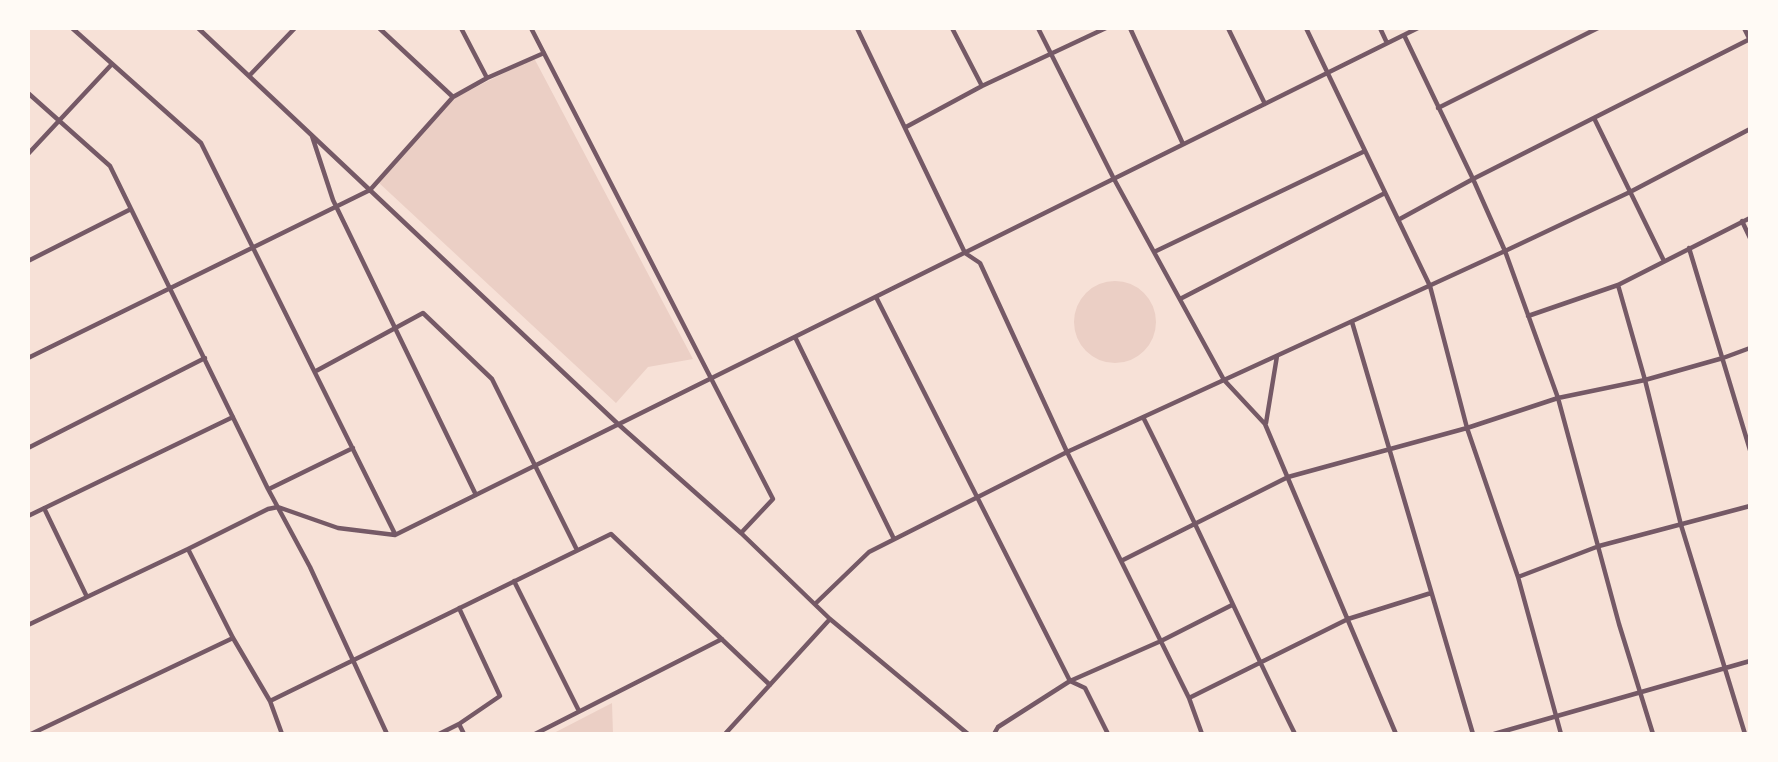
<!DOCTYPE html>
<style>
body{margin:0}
#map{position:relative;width:1778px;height:762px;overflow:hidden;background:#f7e1d7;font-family:"Sofia Sans Condensed",sans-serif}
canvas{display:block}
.frame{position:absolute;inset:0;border:30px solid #fffaf5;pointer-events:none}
</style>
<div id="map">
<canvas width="1778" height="762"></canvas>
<div class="frame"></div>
</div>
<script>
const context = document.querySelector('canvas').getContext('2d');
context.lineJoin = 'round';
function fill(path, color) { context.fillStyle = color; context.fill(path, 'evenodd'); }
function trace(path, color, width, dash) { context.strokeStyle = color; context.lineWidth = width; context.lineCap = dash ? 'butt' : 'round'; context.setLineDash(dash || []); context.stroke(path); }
fill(new Path2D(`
 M 534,58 L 693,359 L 648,367 L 616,403 L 378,182 L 450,100 Z
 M1074 322a41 41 0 1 1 82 0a41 41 0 1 1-82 0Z
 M 612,703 L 613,734 L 552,734 Z`), '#ebcfc5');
trace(new Path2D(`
 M 72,28 L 201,143 L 395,534
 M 198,28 L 618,424 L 741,533 L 830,619 L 968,734
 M 379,28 L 453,97
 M 461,28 L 487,78
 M 531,28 L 773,499 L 741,533
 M 857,28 L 965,253 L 980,263 L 1067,452 L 1189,698 L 1202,734
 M 952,28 L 982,86
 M 1038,28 L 1114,179 L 1224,380 L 1265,424 L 1396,734
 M 1130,28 L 1183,144
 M 1228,28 L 1265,104
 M 1306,28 L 1430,286 L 1467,428 L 1518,577 L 1561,734
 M 1380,28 L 1387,43
 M 1744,28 L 1750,40
 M 28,29 L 29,28
 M 1404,35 L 1473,179 L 1505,251 L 1558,398 L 1619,624 L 1653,734
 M 249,76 L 295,28
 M 28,93 L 110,166 L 268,489 L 310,567 L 387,734
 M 1438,108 L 1598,28
 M 1594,118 L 1664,261
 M 906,127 L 982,86 L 1106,28
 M 312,136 L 333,200 L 476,495
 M 28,154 L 112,64
 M 1398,220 L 1473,179 L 1750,39
 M 1742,221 L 1750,238
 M 1689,248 L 1750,450
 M 1154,252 L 1365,151
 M 28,261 L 131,209
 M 1618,285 L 1645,380 L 1681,525 L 1745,734
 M 876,297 L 1070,681 L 1085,688 L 1108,734
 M 1180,299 L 1385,193
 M 1528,316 L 1618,285 L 1750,218
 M 1352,322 L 1473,734
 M 795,337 L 894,539
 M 28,358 L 370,190 L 453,97 L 487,78 L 544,53
 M 316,371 L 423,313 L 492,379 L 577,550
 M 1143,417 C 1196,522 1243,629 1295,734
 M 1266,423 L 1277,356
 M 28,448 L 205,358
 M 269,489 L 353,448
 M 44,508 L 87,597
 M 28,516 L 233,417
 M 188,549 L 233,638 L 270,701 L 282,734
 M 1121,561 L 1288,477 L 1467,428 L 1558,398 L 1645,380 L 1723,358 L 1750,348
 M 1518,577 L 1599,546 L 1750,506
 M 514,581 L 579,711
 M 815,604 L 869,552 L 1067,452 L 1505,251 L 1630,192 L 1750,129
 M 28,625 L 188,549 L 268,509 L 278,507 L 338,528 L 395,535 L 1418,28
 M 1189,698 L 1348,619 L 1431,593
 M 270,701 L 611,534 L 770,685
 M 459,724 L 500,696 L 459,608
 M 31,734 L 233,638
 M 439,734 L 459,724 L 464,734
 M 535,734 L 722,639
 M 725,734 L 830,619
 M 994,734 L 998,727 L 1070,681 L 1161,641 L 1232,605
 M 1494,734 L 1750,661`), '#755966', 4.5);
</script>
